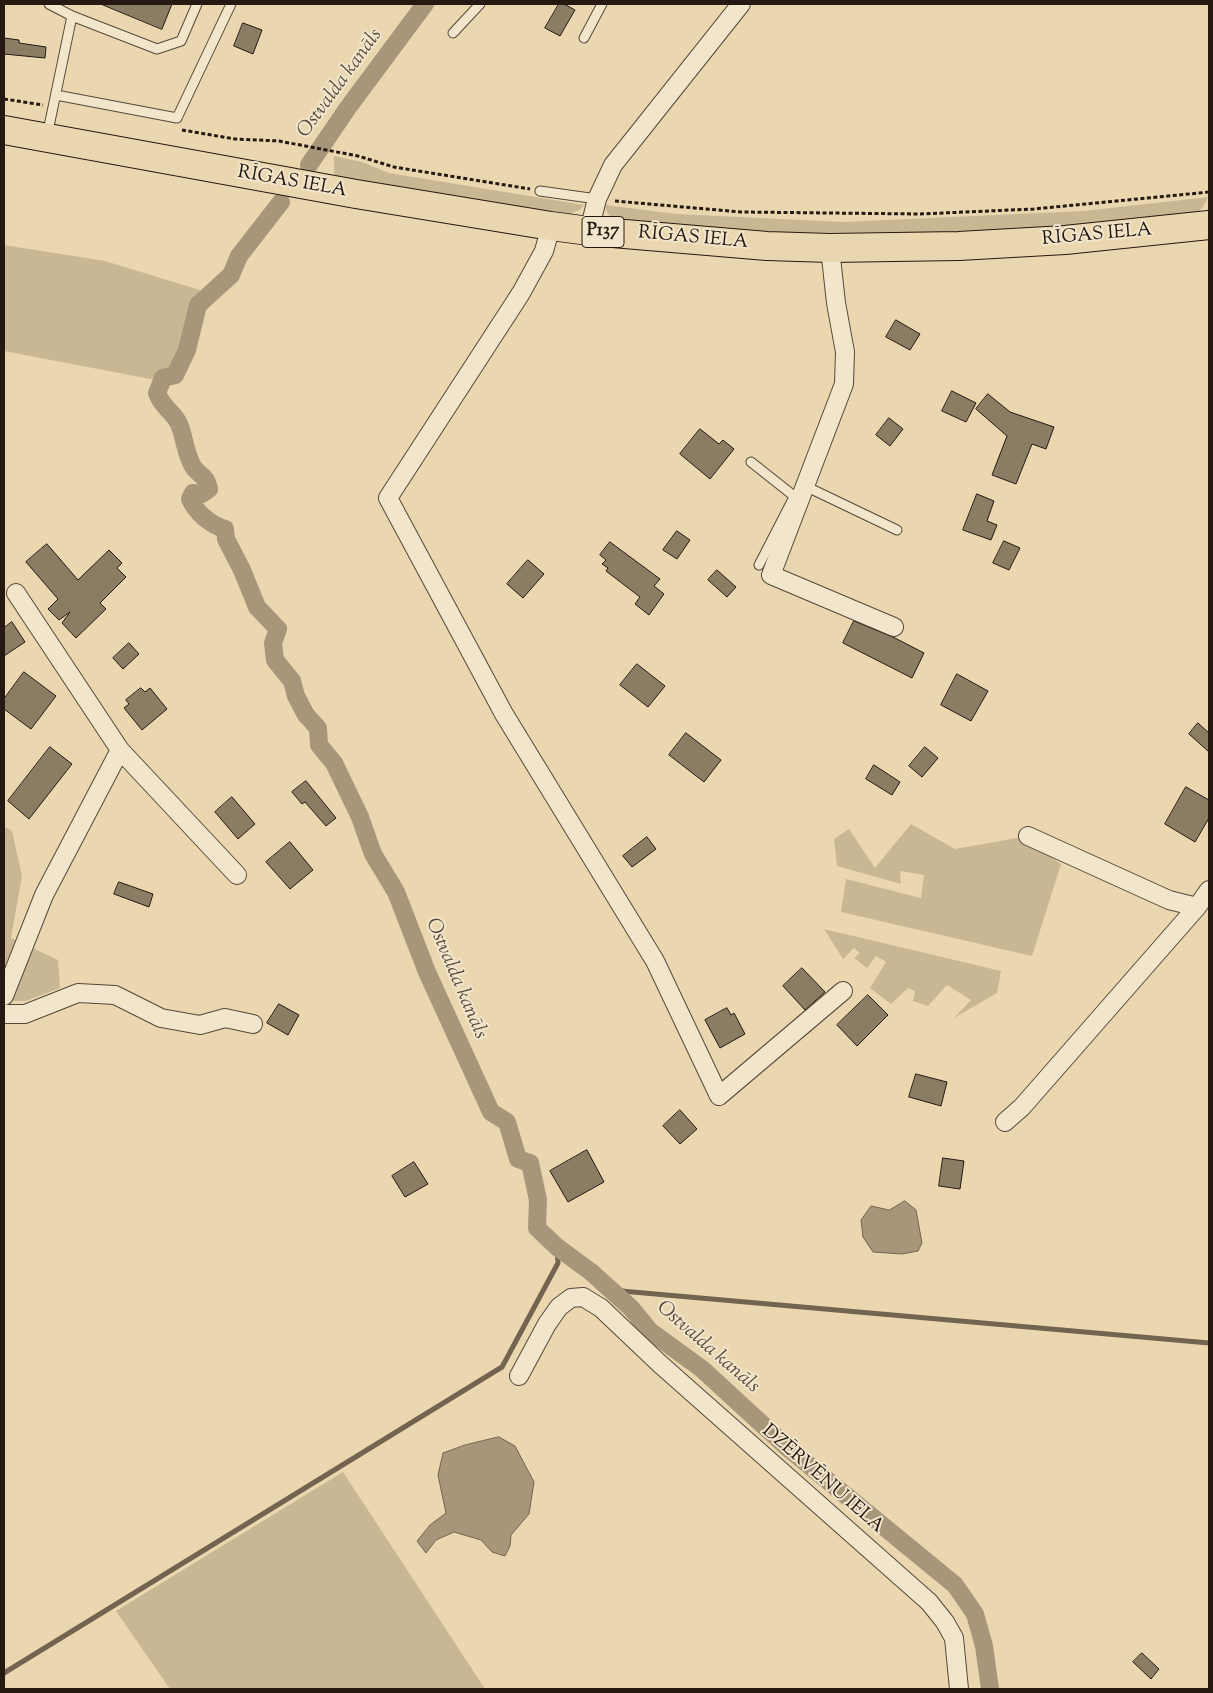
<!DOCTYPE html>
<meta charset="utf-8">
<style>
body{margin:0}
#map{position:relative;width:1213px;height:1693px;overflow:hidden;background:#ead7af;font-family:"Sorts Mill Goudy",serif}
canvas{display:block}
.frame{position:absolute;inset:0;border:5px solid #251912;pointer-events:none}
</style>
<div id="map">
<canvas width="1213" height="1693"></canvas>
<div class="frame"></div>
</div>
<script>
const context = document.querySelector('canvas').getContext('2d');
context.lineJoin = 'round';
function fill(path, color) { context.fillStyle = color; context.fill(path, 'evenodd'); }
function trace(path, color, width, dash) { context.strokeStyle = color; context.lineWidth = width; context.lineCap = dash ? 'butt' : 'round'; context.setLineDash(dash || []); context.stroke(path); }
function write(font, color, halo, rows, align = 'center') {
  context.font = font + ' "Sorts Mill Goudy",serif'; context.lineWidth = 4; context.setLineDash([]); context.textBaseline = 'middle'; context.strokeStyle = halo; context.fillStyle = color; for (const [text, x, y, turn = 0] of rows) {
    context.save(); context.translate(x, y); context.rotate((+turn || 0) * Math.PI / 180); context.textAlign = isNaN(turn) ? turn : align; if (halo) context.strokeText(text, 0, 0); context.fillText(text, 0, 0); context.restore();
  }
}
fill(new Path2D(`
 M 334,156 L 362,162 L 389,173 L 584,205 L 579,210 L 570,214 L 339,178 L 334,174 Z
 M 1208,197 L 1203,207 L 1197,213 C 1135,219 1074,226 1012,230 C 885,239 757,232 630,224 C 619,222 606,218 605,205 L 677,214 L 843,222 L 1084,211 Z
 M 4,245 L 105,261 L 200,290 L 166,382 L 4,351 Z
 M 911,824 L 955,849 L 1023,837 L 1061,864 L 1032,956 L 841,912 L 846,879 L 921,898 L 924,875 L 900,871 L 901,884 L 837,866 L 834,839 L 849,829 L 875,868 Z
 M 4,826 L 12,831 L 22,876 L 11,938 L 58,960 L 60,988 L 26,1001 L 4,1001 Z
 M 824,929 L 1001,971 L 997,993 L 954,1018 L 971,1000 L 947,985 L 928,1006 L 913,1001 L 915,991 L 908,988 L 891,1004 L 870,988 L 886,962 L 876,956 L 867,968 L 854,958 L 860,953 L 854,948 L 843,959 Z
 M 343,1472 L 485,1689 L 170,1689 L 116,1611 Z`), '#c9b794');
const water = new Path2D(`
 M 905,1201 L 916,1210 L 922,1243 L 918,1251 L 902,1254 L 873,1252 L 863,1237 L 861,1220 L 871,1206 L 889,1210 Z
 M 499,1437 L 515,1446 L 534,1482 L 529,1514 L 511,1535 L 510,1546 L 505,1556 L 492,1552 L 481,1540 L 454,1532 L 436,1540 L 426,1553 L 417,1541 L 430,1525 L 446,1513 L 438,1475 L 443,1453 L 465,1445 Z`);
fill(water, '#a7967a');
trace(water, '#736450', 1);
trace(new Path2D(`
 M 610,1290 L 1209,1343
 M 4,1673 L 502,1367 L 558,1263 L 557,1247`), '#736450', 5);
trace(new Path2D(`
 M 309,165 L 347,109 L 425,4
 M 281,202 L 239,256 L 231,275 L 198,305 L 187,350 L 175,375 L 163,378 L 157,393 C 163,409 174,412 179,424 C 185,438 185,454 194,468 C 201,477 206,475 209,489 L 202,494 L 193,493 L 190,499 C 196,513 211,525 225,529 L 226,539 L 242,570 L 257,607 L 278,629 L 273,643 L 275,660 L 292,681 L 296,696 L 306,715 L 318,728 L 319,745 L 334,763 L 360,817 L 373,854 L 396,892 L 427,972 L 491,1112 L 507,1122 L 518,1159 L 530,1163 L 538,1200 L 537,1228 L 557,1247 L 591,1272 L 631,1308 L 650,1331 L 702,1369 L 788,1448 L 955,1585 L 975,1614 L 984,1646 L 990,1689`), '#a7967a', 18);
const building = new Path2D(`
 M 101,4 L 172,4 L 162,29 Z
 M 559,4 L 564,4 L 575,10 L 560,36 L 545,28 Z
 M 243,23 L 262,30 L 253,54 L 234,46 Z
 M 4,38 L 19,40 L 19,43 L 46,47 L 45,58 L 4,54 Z
 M 896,320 L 920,334 L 910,350 L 886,337 Z
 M 952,391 L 976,403 L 966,422 L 942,411 Z
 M 988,394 L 1010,412 L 1054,427 L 1046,449 L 1032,444 L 1016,484 L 992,475 L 1007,436 L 976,409 Z
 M 889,418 L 903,429 L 890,446 L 876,435 Z
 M 700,429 L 719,444 L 723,440 L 734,449 L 710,479 L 680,454 Z
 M 977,494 L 994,501 L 987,521 L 997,525 L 991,540 L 963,530 Z
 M 677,531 L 690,540 L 677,559 L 663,550 Z
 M 1004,541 L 1020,548 L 1009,570 L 993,563 Z
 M 610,542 L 660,579 L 654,586 L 664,594 L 649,615 L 635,604 L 640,597 L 606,571 L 608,568 L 602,564 L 606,560 L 600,555 Z
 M 47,544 L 78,580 L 109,550 L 122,563 L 117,568 L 126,577 L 100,603 L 106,609 L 76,638 L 62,623 L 70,612 L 59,620 L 48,609 L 58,599 L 26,562 Z
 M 528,560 L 544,574 L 523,598 L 507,584 Z
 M 717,570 L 736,587 L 727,597 L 708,580 Z
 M 854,621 L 895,638 L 924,653 L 912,678 L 843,643 Z
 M 12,622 L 25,642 L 4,656 L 4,628 Z
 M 129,643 L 139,654 L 123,669 L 113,658 Z
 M 637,664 L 665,686 L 648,707 L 620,685 Z
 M 24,672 L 56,696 L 31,729 L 4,709 L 4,699 Z
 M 957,674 L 988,691 L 971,721 L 941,705 Z
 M 141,688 L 145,692 L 150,688 L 167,709 L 142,730 L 124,708 L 129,704 L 126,700 Z
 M 1198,723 L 1209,733 L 1209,752 L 1189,734 Z
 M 686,733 L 721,760 L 704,782 L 669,755 Z
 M 50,747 L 72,764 L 29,819 L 8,801 Z
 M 925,747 L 938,758 L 922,777 L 909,766 Z
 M 874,765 L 900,782 L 892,795 L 866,779 Z
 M 306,781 L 336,818 L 326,826 L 305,802 L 302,804 L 292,792 Z
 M 1186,787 L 1209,800 L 1209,818 L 1195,842 L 1165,824 Z
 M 232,797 L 255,824 L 238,839 L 215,812 Z
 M 647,837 L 656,849 L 632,867 L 623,856 Z
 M 290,842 L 313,870 L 290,889 L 266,862 Z
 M 119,882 L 153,894 L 149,907 L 114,894 Z
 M 802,968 L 825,992 L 805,1010 L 783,986 Z
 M 868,995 L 888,1015 L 857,1046 L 837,1025 Z
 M 279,1004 L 299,1015 L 288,1035 L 267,1023 Z
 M 727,1008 L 731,1015 L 734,1013 L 745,1034 L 720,1048 L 705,1020 Z
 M 916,1074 L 947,1082 L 941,1106 L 909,1097 Z
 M 680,1110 L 697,1129 L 680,1144 L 663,1126 Z
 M 587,1150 L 604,1182 L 568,1202 L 550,1171 Z
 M 943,1158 L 964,1161 L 960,1189 L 939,1186 Z
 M 414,1162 L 428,1184 L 405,1197 L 392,1176 Z
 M 1142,1653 L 1159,1669 L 1151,1679 L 1133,1662 Z`);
fill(building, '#8b7c64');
trace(building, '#251912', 1);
const lane = new Path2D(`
 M 49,4 L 72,16 L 157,49 L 181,41 L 197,4
 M 453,33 L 480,4
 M 584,38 L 602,4
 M 56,95 L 177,118 L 231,4
 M 47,136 L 72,16
 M 540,191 L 597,199
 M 751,462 L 794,496
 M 803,488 L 805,486 L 897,530
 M 759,565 L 794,497`);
const street = new Path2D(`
 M 551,226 L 544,251 L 521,293 L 388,498 L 504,714 L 655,961 L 719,1096 L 843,991
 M 589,231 L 597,199 L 613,165 L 741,4
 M 830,248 L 836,303 L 845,352 L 844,384 L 771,575 L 894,627
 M 16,593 L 120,750 L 237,875
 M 1028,836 L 1169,900 L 1197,907
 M 4,996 L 44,895 L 120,750
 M 4,1014 L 25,1014 L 78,993 L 115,995 L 161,1018 L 200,1025 L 225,1018 L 253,1024
 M 1005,1122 L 1022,1107 L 1197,907 L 1209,890
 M 519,1376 L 547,1324 L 559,1307 L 571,1298 L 583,1297 L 601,1308 L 660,1364 L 929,1602 L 945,1622 L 954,1638 L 959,1689`);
const primary = new Path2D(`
 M 4,130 L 356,194 L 551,226 L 589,231 L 767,246 L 830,248 L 959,246 L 1065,240 L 1209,225`);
trace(lane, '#564839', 11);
trace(street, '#564839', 20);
trace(primary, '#251912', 30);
trace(new Path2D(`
 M 4,99 L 43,105
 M 182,130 L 235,139 L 279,141 L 358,156 L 394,167 L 530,189
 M 615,201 L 741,212 L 920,214 L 1034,209 L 1209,192`), '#251912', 3, [4, 2.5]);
trace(lane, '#f1e5cb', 9);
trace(street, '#f1e5cb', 18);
trace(primary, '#ead7af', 28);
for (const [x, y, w] of [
 [603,232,42]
]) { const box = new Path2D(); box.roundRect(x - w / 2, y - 15.5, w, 31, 4); context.fillStyle = '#f1e5cb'; context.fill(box); trace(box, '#251912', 1); }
write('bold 18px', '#251912', null, [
 ["P137",603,232]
]);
write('19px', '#251912', '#f1e5cb', [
 ["RĪGAS IELA",292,183,10],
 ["RĪGAS IELA",1097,236,-5],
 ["RĪGAS IELA",693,239,5],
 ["DZĒRVĒNU IELA",822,1480,41]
]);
write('italic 20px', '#594b3c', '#f1e5cb', [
 ["Ostvalda kanāls",341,84,-54],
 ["Ostvalda kanāls",455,979,67],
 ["Ostvalda kanāls",707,1348,41]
]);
</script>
